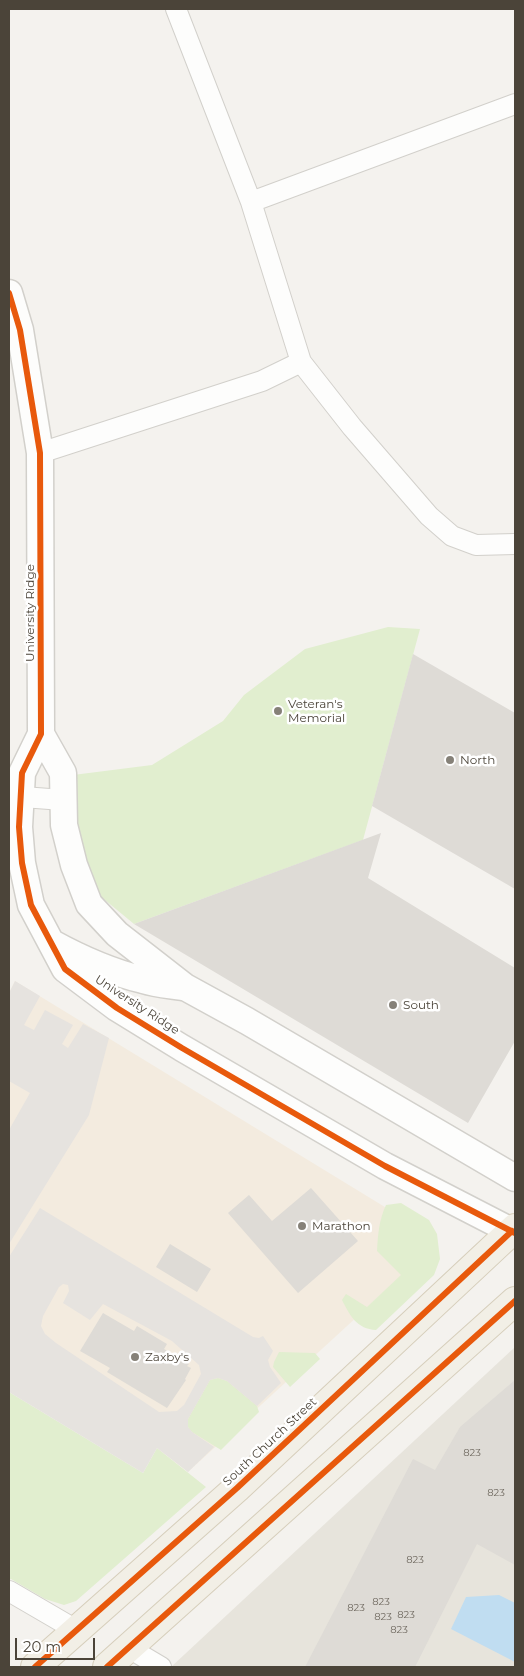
<!DOCTYPE html>
<style>
body{margin:0}
#map{position:relative;width:524px;height:1676px;overflow:hidden;background:#f4f2ee;font-family:Montserrat,sans-serif}
canvas{display:block}
.frame{position:absolute;inset:0;border:10px solid #4b4439;pointer-events:none}
.scale{position:absolute;left:15px;top:1638px;width:80px;height:22px;box-sizing:border-box;border:2px solid #4b4439;border-top:0;padding-left:6px;font-size:15px;line-height:18px;white-space:nowrap;color:#4b4439;-webkit-text-stroke:4px #fff;paint-order:stroke}
</style>
<div id="map">
<canvas width="524" height="1676"></canvas>
<div class="frame"></div>
<div class="scale">20 m</div>
</div>
<script>
const context = document.querySelector('canvas').getContext('2d');
context.lineJoin = 'round';
function fill(path, color) { context.fillStyle = color; context.fill(path, 'evenodd'); }
function trace(path, color, width, dash) { context.strokeStyle = color; context.lineWidth = width; context.lineCap = dash ? 'butt' : 'round'; context.setLineDash(dash || []); context.stroke(path); }
function write(font, color, halo, rows, align = 'center') {
  context.font = font + ' Montserrat,sans-serif'; context.lineWidth = 5; context.setLineDash([]); context.textBaseline = 'middle'; context.strokeStyle = halo; context.fillStyle = color; for (const [text, x, y, turn = 0] of rows) {
    context.save(); context.translate(x, y); context.rotate((+turn || 0) * Math.PI / 180); context.textAlign = isNaN(turn) ? turn : align; if (halo) context.strokeText(text, 0, 0); context.fillText(text, 0, 0); context.restore();
  }
}
fill(new Path2D(`
 M 515,1347 L 515,1667 L 171,1667 Z`), '#e7e4dc');
fill(new Path2D(`
 M 15,981 L 416,1226 L 420,1259 L 188,1472 L 157,1448 L 9,1392 L 9,993 Z`), '#f3ebdf');
fill(new Path2D(`
 M 388,627 L 420,629 L 363,840 L 134,924 L 88,886 L 76,832 L 73,775 L 152,765 L 223,721 L 244,695 L 305,649 Z
 M 401,1203 L 429,1220 L 437,1234 L 440,1259 L 434,1275 L 376,1330 C 357,1329 350,1316 342,1300 L 346,1294 L 367,1307 L 401,1275 L 377,1251 C 378,1234 379,1220 386,1205 Z
 M 279,1352 L 315,1353 L 320,1359 L 290,1387 L 273,1367 L 274,1362 Z
 M 218,1378 L 227,1381 L 257,1406 L 259,1412 L 221,1450 L 192,1432 L 188,1427 L 188,1419 L 210,1380 Z
 M 9,1392 L 143,1473 L 157,1448 L 206,1487 L 76,1601 L 64,1605 L 45,1599 L 11,1579 L 9,1580 Z`), '#e1eecf');
fill(new Path2D(`
 M 15,981 L 40,996 L 24,1025 L 34,1030 L 45,1010 L 73,1025 L 62,1044 L 68,1048 L 83,1024 L 109,1038 L 89,1115 L 9,1244 L 9,1130 L 30,1093 L 9,1081 L 9,993 Z
 M 40,1208 L 253,1337 L 259,1338 L 263,1336 L 273,1351 L 268,1360 L 270,1367 L 281,1383 L 257,1406 L 227,1381 L 218,1378 L 210,1380 L 188,1419 L 188,1427 L 192,1432 L 214,1447 L 188,1472 L 157,1448 L 143,1473 L 9,1392 L 9,1257 ZM 63,1284 L 68,1285 L 69,1291 L 63,1303 L 90,1320 L 103,1304 L 172,1341 L 199,1365 L 201,1374 L 184,1405 L 177,1411 L 159,1412 L 56,1343 L 45,1334 L 41,1326 L 43,1316 L 59,1287 Z`), '#e6e3df');
fill(new Path2D(`
 M 499,1595 L 515,1603 L 515,1662 L 451,1629 L 466,1597 Z`), '#c0ddf1');
fill(new Path2D(`
 M 413,654 L 515,713 L 515,889 L 372,806 Z
 M 381,833 L 368,878 L 515,968 L 515,1041 L 468,1123 L 134,924 Z
 M 311,1188 L 358,1241 L 298,1293 L 228,1213 L 249,1195 L 272,1221 Z
 M 170,1244 L 211,1269 L 197,1292 L 156,1267 Z
 M 103,1313 L 134,1331 L 137,1326 L 167,1344 L 164,1349 L 189,1364 L 187,1366 L 191,1368 L 185,1379 L 186,1380 L 167,1408 L 107,1372 L 110,1368 L 80,1351 Z
 M 515,1380 L 515,1565 L 477,1544 L 415,1667 L 305,1667 L 413,1459 L 435,1470 L 460,1427 Z`), '#dedbd6');
const minor = new Path2D(`
 M 176,9 L 251,202 L 301,362 L 352,427 L 429,516 L 452,536 L 476,545 L 515,544
 M 251,202 L 515,104
 M 40,453 L 262,381 L 301,362
 M 9,796 L 63,800
 M 9,1591 L 76,1630
 M 129,1648 L 161,1667`);
const tertiary = new Path2D(`
 M 9,293 L 20,330 L 40,453 L 41,734 L 22,773 L 19,827 L 22,863 L 31,905 L 65,969 L 117,1008 L 182,1048 L 385,1166 L 515,1233
 M 41,734 L 63,773 L 64,825 L 74,865 L 89,904 L 117,934 L 185,987 L 247,1021 L 515,1178
 M 52,943 C 81,959 111,972 143,980 C 156,984 169,985 182,987`);
const primary = new Path2D(`
 M 35,1667 L 237,1488 L 515,1228
 M 107,1667 L 515,1301`);
trace(minor, '#d2d0cb', 22);
trace(tertiary, '#d2d0cb', 29);
trace(primary, '#d6cebb', 30);
trace(minor, '#fdfdfc', 20);
trace(tertiary, '#fdfdfc', 26);
trace(primary, '#f2efe6', 28);
trace(new Path2D(`
 M 9,293 L 20,330 L 40,453 L 41,734 L 22,773 L 19,827 L 22,863 L 31,905 L 65,969 L 117,1008 L 182,1048 L 385,1166 L 515,1233
 M 35,1667 L 237,1488 L 512,1231
 M 107,1667 L 515,1301`), '#e8590c', 6);
for (const [x, y, r, color] of [
 [278,711,5,"#868178"],
 [450,760,5,"#868178"],
 [393,1005,5,"#868178"],
 [302,1226,5,"#868178"],
 [135,1357,5,"#868178"]
]) { const dot = new Path2D(); dot.arc(x, y, r, 0, 2 * Math.PI); context.fillStyle = color; context.fill(dot); trace(dot, '#fff', 2); }
write('10px', '#706a61', null, [
 ["823",472,1453],
 ["823",496,1493],
 ["823",415,1560],
 ["823",381,1602],
 ["823",356,1608],
 ["823",406,1615],
 ["823",383,1617],
 ["823",399,1630]
]);
write('12px', '#4b4439', '#fff', [
 ["University Ridge",30,613,-90],
 ["University Ridge",137,1005,33],
 ["South Church Street",270,1442,-43]
]);
write('12px', '#4b4439', '#fff', [
 ["Veteran's",288,704],
 ["Memorial",288,718],
 ["North",460,760],
 ["South",403,1005],
 ["Marathon",312,1226],
 ["Zaxby's",145,1357]
], 'left');
</script>
